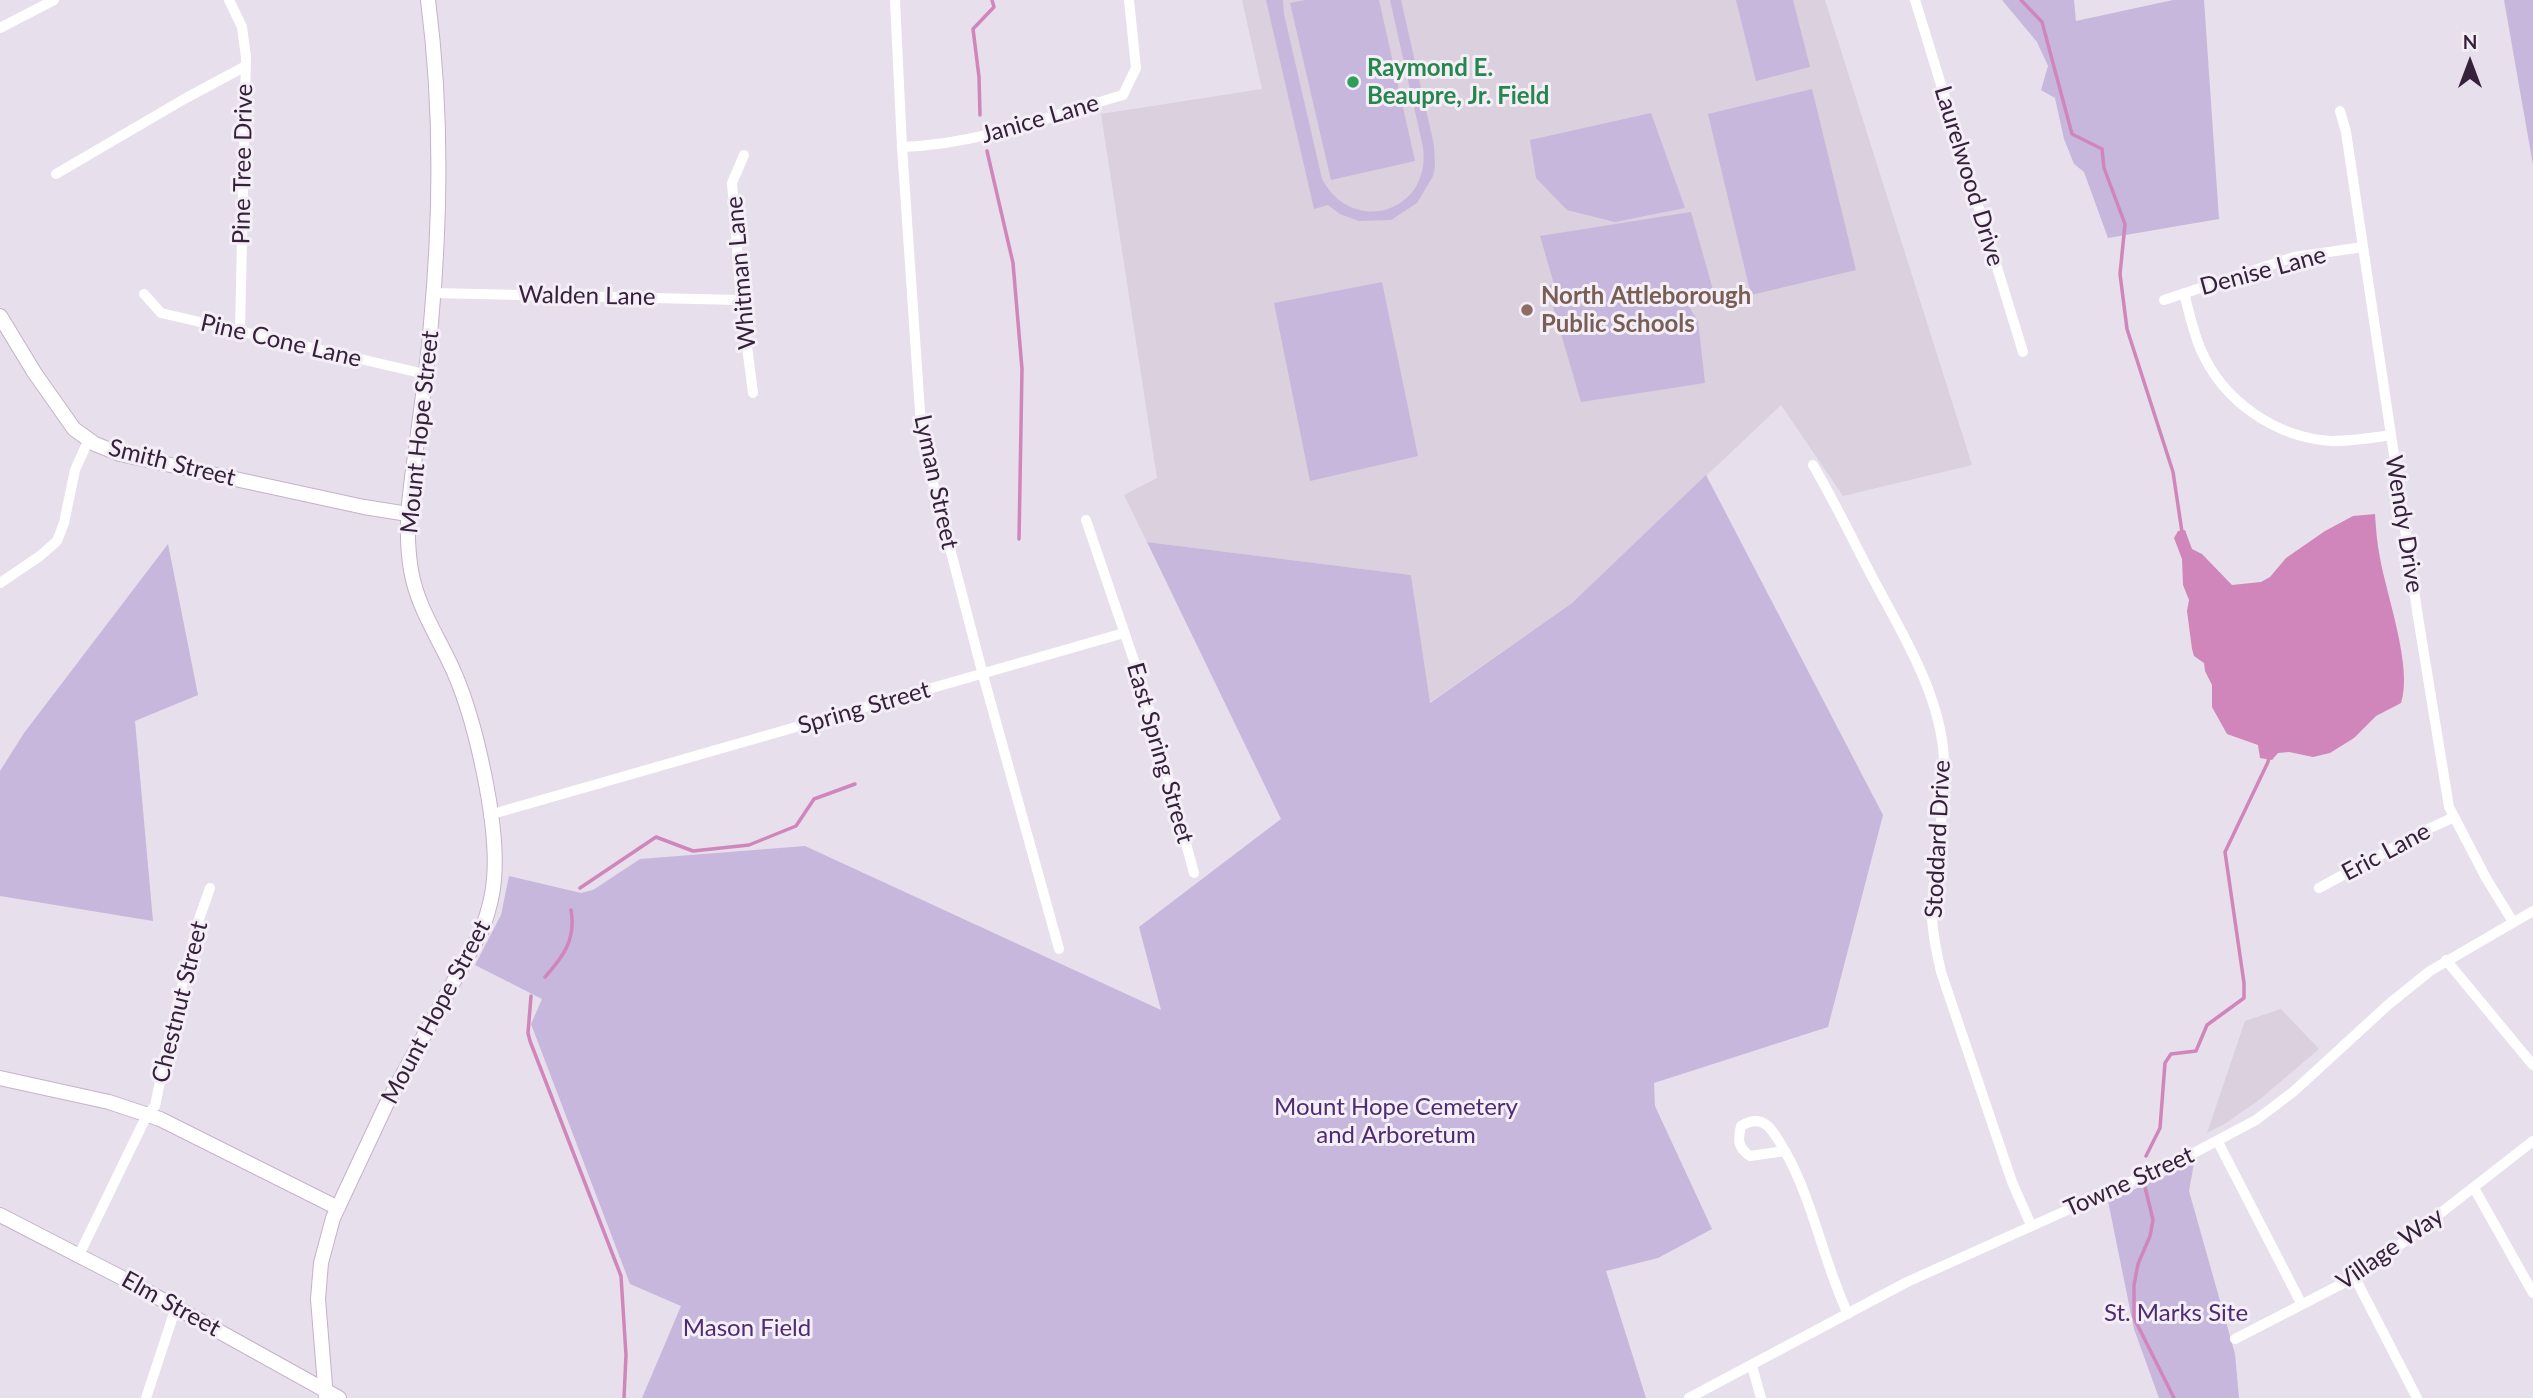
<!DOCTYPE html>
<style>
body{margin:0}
#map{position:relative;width:2533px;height:1398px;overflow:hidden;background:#e7dfeb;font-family:Lato,sans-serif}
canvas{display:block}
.north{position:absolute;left:2435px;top:28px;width:70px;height:70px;-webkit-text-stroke:5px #f4eff7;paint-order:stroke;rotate:0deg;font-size:19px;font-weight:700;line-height:28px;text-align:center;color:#37203b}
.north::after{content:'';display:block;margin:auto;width:24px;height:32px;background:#37203b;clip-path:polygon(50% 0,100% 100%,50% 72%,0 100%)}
</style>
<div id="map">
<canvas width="2533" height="1398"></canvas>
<div class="north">N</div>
</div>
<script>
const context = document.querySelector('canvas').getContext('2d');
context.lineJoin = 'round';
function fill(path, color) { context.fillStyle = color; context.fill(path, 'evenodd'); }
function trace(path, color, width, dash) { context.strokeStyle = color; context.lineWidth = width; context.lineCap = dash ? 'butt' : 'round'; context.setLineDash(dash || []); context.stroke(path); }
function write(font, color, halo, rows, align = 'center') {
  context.font = font + ' Lato,sans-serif'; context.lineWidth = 6; context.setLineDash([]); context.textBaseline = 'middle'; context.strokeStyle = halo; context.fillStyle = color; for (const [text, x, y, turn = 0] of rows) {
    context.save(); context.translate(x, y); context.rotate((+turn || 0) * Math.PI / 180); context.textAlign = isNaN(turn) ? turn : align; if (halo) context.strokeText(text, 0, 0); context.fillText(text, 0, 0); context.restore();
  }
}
fill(new Path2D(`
 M 1242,0 L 1825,0 L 1972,465 L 1843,496 L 1781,405 L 1572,603 L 1429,703 L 1411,575 L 1147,542 L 1124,495 L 1157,478 L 1101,114 L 1262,89 Z
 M 2281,1009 L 2319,1049 L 2259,1100 L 2226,1123 L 2207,1133 L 2245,1021 Z`), '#dad0de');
fill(new Path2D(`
 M 1266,0 L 1283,0 L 1284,14 L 1322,179 C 1353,237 1432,212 1423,147 L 1390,0 L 1401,0 L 1434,145 L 1435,166 L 1433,176 L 1417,203 L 1391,220 L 1359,221 L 1340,214 L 1328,205 L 1314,209 Z
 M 1305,0 L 1379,0 L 1415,161 L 1331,180 L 1290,3 Z
 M 1736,0 L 1793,0 L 1810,67 L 1756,81 Z
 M 2002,0 L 2074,0 L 2076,21 L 2173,0 L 2204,0 L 2219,219 L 2108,238 L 2084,172 L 2074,164 L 2064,139 L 2055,98 L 2041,90 L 2048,66 L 2037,42 Z
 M 2504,0 L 2533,0 L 2533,165 Z
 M 1812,89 L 1856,270 L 1751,295 L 1708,114 Z
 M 1651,113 L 1685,208 L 1615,222 L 1567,210 L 1536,178 L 1530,140 Z
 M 1691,212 L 1715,297 L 1686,302 L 1698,321 L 1705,383 L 1581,402 L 1547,286 L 1554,284 L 1540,236 Z
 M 1382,282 L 1418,456 L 1310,481 L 1274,303 Z
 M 1706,475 L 1883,815 L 1828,1027 L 1654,1083 L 1655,1106 L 1712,1229 L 1658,1258 L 1606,1271 L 1646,1398 L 642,1398 L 681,1306 L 630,1284 L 531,1024 L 542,999 L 475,965 L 501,915 L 509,876 L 581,893 L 593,890 L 640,859 L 805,846 L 1161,1010 L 1139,927 L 1281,819 L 1147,542 L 1411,575 L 1430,703 L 1572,603 Z
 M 168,544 L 198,695 L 135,721 L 153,921 L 0,896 L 0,771 L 24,733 Z
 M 2194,1163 L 2189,1191 L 2235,1354 L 2239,1398 L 2159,1398 L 2134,1329 L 2108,1201 Z`), '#c7b7dc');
fill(new Path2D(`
 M 2375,514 C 2376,529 2377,544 2380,558 C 2387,597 2413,668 2401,703 L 2376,716 L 2354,738 L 2330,753 L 2313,757 L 2289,752 L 2278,753 L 2272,760 L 2260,758 L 2258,745 L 2227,734 L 2212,707 L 2212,685 L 2205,671 L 2204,663 L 2194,656 L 2192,649 L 2187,611 L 2189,600 L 2183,585 L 2182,559 L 2174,538 L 2178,531 L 2185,530 L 2192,549 L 2202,554 L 2232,585 L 2261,582 L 2270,577 L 2286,558 L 2325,531 L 2353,516 Z`), '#d186bb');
trace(new Path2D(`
 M 2021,0 L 2042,22 L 2072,134 L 2102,149 L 2104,168 L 2125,224 L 2120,274 L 2127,329 L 2173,472 L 2182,532
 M 980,115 L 979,77 L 973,29 L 994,7 L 992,0
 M 987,151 L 1013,263 L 1022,369 L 1019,539
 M 580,888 L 656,837 L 693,851 L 749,845 L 796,826 L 814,799 L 855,784
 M 545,977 C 564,956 576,939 571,910
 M 531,996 L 528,1033 L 530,1041 L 621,1276 L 626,1355 L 624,1398
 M 2146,1156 L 2160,1128 L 2165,1063 L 2171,1054 L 2196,1051 L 2207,1025 L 2244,998 L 2244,983 L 2225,852 L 2268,762 L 2269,756
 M 2145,1187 L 2153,1220 L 2150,1236 L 2138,1264 L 2134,1285 L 2134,1318 L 2174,1398`), '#d186bb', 3.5);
const secondary = new Path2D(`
 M 0,316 L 34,372 L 74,429 L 95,444 L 120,454 L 364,507 L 408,514
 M 0,1078 L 109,1102 L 160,1119 L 338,1208
 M 0,1215 L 132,1283 L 339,1398
 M 326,1398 L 318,1299 L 321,1263 L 333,1218 L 386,1105 L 482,930 C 488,913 493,897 494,879 C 499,825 476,722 454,672 C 439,638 417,607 411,570 C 404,529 410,490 416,449 C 421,407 428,365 431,323 C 441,215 442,107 428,0`);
trace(secondary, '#c5b2ca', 16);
trace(new Path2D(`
 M 229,0 L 242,27 L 246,57 L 240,331
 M 895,0 L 902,147 L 922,441 L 983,675 L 1059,949
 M 1915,0 L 2023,352
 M 0,28 L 54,0
 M 2340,111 L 2346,132 L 2418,617 L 2449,807 L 2486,878 L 2513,922
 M 902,147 C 977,145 1051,116 1123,95 L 1136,68 L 1129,0
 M 744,155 L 732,183 L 741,300 L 753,393
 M 56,174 L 186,98 L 244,67
 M 433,293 L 741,300
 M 2184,293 C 2189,312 2193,332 2201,350 C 2223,401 2276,438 2332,441 C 2351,441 2372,438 2391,435
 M 144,294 L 161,313 L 425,374
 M 2164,300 L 2294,257 L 2363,247
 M 1813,465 C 1833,499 1850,534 1868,569 C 1898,627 1941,692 1944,760 C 1946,812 1933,863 1932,914 C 1932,934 1937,953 1941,972 L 2012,1182 L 2031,1225
 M 1086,520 L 1143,687 L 1194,873
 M 0,583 L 40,556 L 57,541 L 64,523 L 75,470 L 89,439
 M 489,815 L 1124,633
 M 2319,888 L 2424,831 L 2454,817
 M 2446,960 L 2533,1065
 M 2218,1142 L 2301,1303
 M 1785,1151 C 1774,1133 1765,1111 1741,1126 C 1738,1140 1737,1147 1750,1156 L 1785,1151 C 1814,1203 1823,1261 1848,1314
 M 2474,1188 L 2533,1293
 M 79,1255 L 147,1115 L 155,1106 L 167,1047 L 198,922 L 210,888
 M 2355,1278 L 2417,1398
 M 2235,1339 L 2365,1272 L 2533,1141
 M 1752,1366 L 1761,1398
 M 146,1398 L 176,1307
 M 1689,1398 L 1907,1282 L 2190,1155 L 2256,1120 L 2293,1092 L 2389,1004 L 2430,971 L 2533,911`), '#fff', 10);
trace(secondary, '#fff', 14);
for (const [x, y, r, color] of [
 [1353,82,7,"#2e9e5b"],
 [1527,310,7,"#8d6e63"]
]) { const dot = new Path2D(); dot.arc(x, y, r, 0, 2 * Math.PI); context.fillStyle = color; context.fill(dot); trace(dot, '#f4eff7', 2.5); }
write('bold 24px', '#27864d', '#f4eff7', [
 ["Raymond E.",1367,68],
 ["Beaupre, Jr. Field",1367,96]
], 'left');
write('24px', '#37203b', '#f4eff7', [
 ["Janice Lane",1040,119,-16],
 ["Pine Tree Drive",243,164,-89],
 ["Laurelwood Drive",1969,176,73],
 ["Denise Lane",2263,271,-15],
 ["Whitman Lane",741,273,-95],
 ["Walden Lane",587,296,1],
 ["Pine Cone Lane",281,341,13],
 ["Mount Hope Street",420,432,-84],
 ["Smith Street",172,463,14],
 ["Lyman Street",936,482,78],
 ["Wendy Drive",2404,524,81],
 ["Spring Street",864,708,-16],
 ["East Spring Street",1160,753,74],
 ["Stoddard Drive",1938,839,-87],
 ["Eric Lane",2386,852,-28],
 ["Chestnut Street",180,1002,-76],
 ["Mount Hope Street",436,1012,-62],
 ["Towne Street",2129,1182,-24],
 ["Village Way",2390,1249,-35],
 ["Elm Street",171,1304,29]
]);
write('bold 24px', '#785e54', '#f4eff7', [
 ["North Attleborough",1541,296],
 ["Public Schools",1541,324]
], 'left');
write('24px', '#502a72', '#f4eff7', [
 ["Mount Hope Cemetery",1396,1107],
 ["and Arboretum",1396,1135],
 ["St. Marks Site",2176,1313],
 ["Mason Field",747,1328]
]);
</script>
